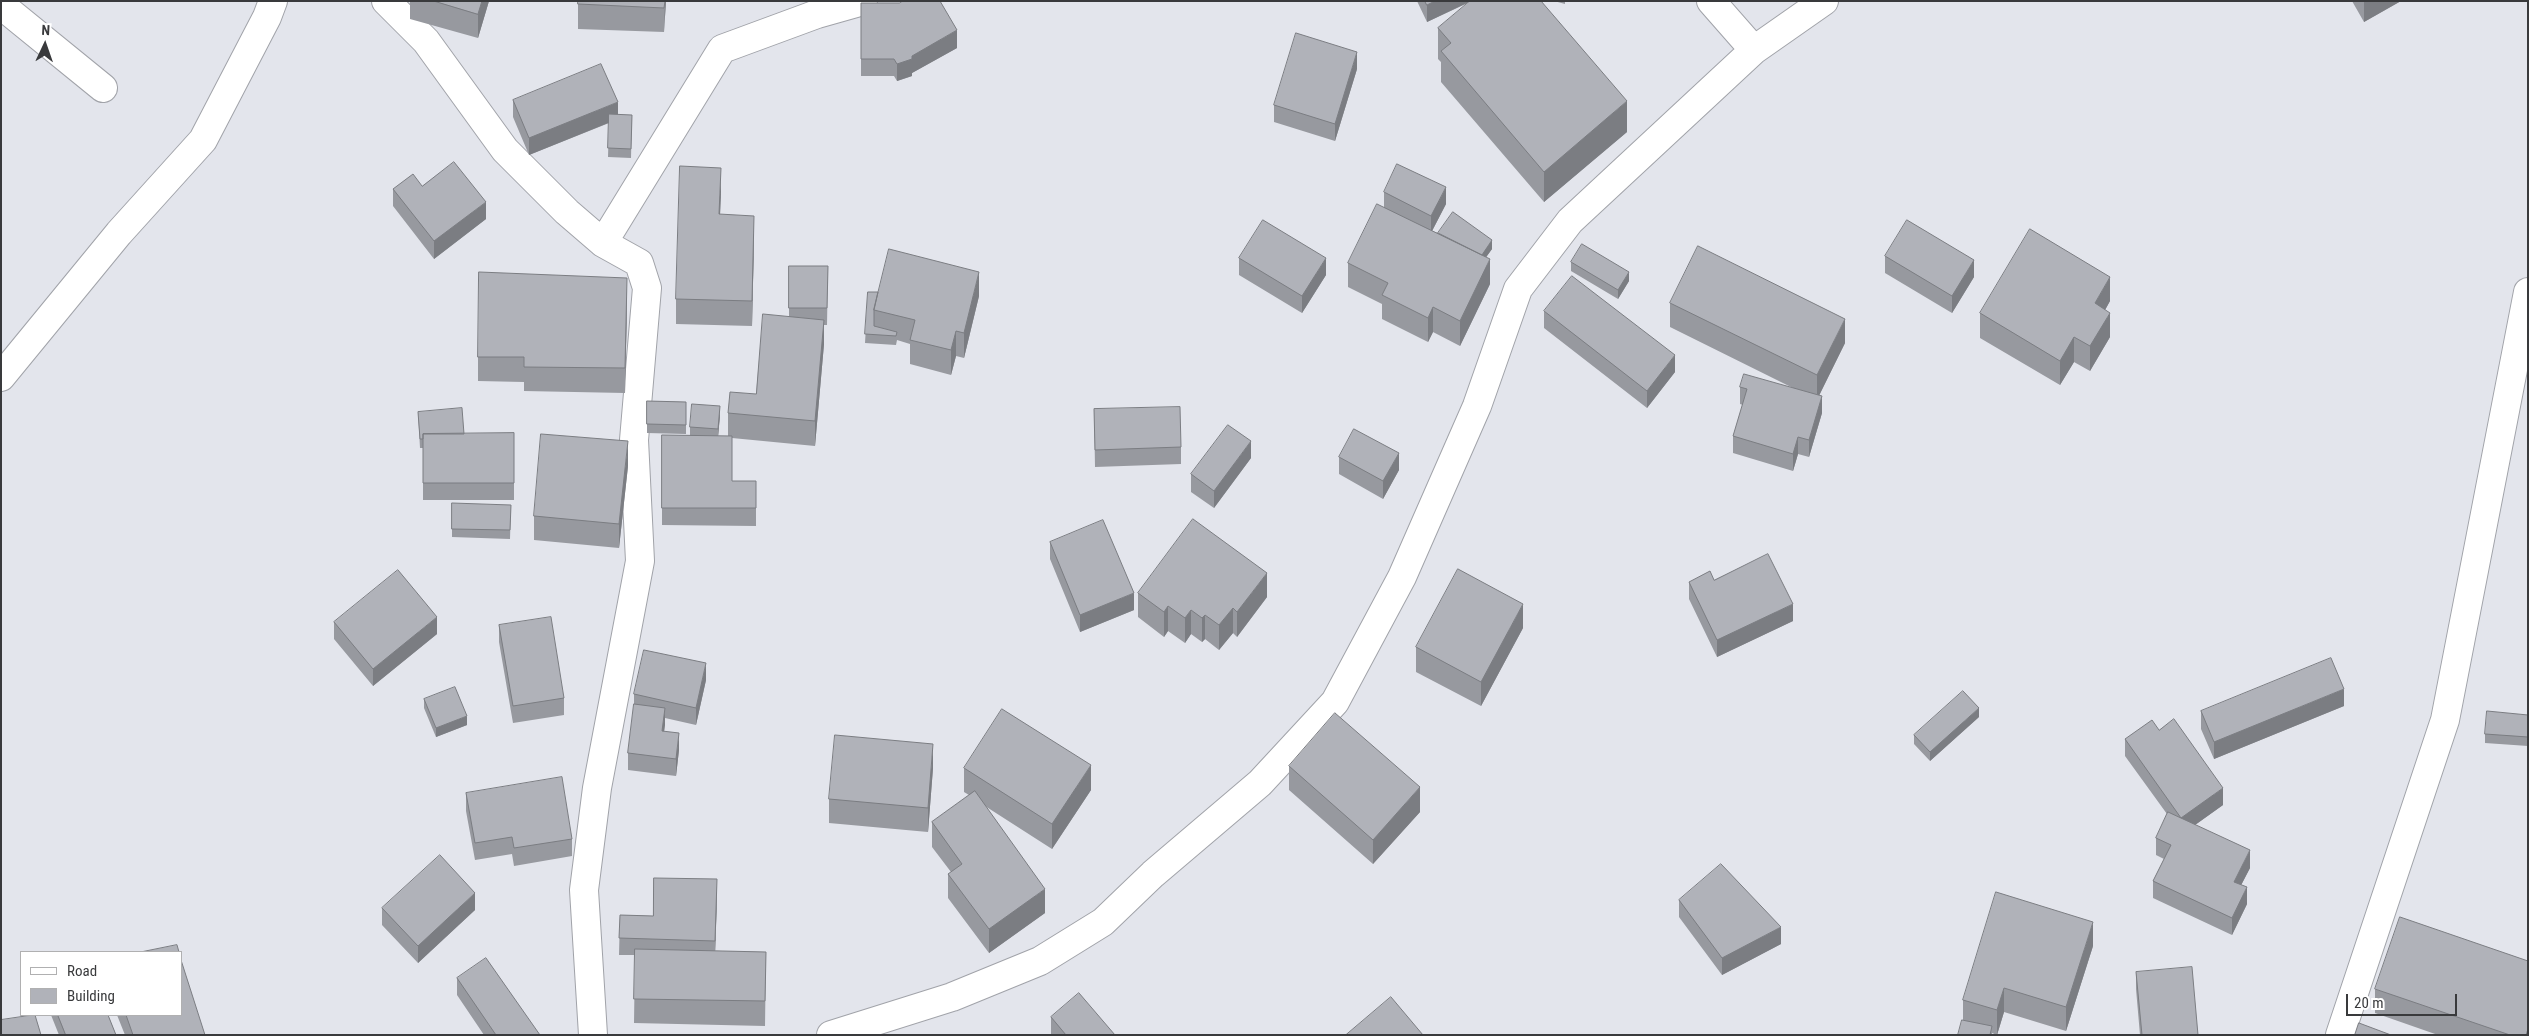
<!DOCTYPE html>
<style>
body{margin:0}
#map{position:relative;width:2529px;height:1036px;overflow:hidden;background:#e3e5ec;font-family:"Roboto Condensed",sans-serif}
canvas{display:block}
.frame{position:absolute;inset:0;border:2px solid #393a3c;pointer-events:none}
.legend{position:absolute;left:20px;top:951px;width:162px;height:65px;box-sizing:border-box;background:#fff;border:1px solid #b0b0b1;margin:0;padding:6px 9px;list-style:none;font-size:15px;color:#393a3c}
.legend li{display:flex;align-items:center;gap:10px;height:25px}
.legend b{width:25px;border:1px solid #b0b0b1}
.north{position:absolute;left:20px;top:20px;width:50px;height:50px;-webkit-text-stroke:4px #fff;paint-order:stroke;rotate:3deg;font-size:14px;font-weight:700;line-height:20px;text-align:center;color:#393a3c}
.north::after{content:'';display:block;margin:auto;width:18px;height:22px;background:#393a3c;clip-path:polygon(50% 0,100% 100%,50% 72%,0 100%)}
.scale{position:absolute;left:2346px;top:994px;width:111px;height:22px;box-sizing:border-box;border:2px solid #393a3c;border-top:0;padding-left:6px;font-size:15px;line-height:18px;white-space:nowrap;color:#393a3c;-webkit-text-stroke:4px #fff;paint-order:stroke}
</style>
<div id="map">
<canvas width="2529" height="1036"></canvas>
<div class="frame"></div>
<ul class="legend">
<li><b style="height:6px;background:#fff"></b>Road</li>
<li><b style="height:14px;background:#b0b2b9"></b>Building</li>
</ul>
<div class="north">N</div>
<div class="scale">20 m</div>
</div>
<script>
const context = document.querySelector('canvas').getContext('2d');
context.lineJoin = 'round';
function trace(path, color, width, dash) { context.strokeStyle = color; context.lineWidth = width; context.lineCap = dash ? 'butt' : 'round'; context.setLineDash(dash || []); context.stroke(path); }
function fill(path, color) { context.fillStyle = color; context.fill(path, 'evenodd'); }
const minor = new Path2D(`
 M 386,1 L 426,41 L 505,150 L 567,212 L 603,243 L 639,263 L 647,288 L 634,440 L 640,561 L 597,788 L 584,890 L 593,1035
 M 1711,1 L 1754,50
 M 1,5 L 103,88
 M 603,243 L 722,49 L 817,14 L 863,1
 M 1,377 L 119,233 L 203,140 L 267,17 L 273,1
 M 831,1035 L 952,997 L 1040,961 L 1103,922 L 1153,874 L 1260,783 L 1335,702 L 1402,577 L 1477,406 L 1518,289 L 1570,221 L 1754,50 L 1824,1
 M 2340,1035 L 2445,720 L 2528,292`);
trace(minor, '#a1a3a9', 30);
trace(minor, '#fff', 28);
fill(new Path2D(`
 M 410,1 L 489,1 L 478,38 L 410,19 Z
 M 578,1 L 666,1 L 664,32 L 578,29 Z
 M 1417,1 L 1541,1 L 1627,132 L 1544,202 L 1441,82 L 1441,62 L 1438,59 L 1438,28 L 1470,2 L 1427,22 Z
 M 1554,1 L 1565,1 L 1565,4 Z
 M 2352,1 L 2401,1 L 2364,22 Z
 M 861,3 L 957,48 L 912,73 L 912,76 L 897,81 L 894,76 L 861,76 Z
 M 1357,69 L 1335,141 L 1274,122 L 1274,105 Z
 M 513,100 L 618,115 L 632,115 L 631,158 L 608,157 L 609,123 L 529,155 L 513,117 Z
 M 422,186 L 486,219 L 434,259 L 393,206 L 393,189 Z
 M 721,192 L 720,214 L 754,240 L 752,326 L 676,324 L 676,299 Z
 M 1384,192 L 1446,204 L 1432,231 L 1438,233 L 1492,249 L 1486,257 L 1490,284 L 1460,346 L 1433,332 L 1428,342 L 1382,319 L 1382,304 L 1348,287 L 1348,263 L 1384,207 Z
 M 1885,256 L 1974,277 L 1952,313 L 1885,273 Z
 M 1239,258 L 1326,275 L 1302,313 L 1239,275 Z
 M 1571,262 L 1629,281 L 1618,299 L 1571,271 Z
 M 789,266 L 828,266 L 827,325 L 824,325 L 824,344 L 815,446 L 732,438 L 732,481 L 756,481 L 756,526 L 662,525 L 662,435 L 690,436 L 690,427 L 720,415 L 718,436 L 728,436 L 728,413 L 756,394 L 789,317 Z
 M 868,292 L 979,296 L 964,358 L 956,356 L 951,375 L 910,364 L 910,344 L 897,340 L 896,345 L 865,343 Z
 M 2110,301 L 2105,310 L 2110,337 L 2090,371 L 2074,362 L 2060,385 L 1980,338 L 1980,313 Z
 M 627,303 L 625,393 L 524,391 L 524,382 L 478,381 L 478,357 Z
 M 1670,303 L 1845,343 L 1819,395 L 1822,413 L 1809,457 L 1798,454 L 1793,471 L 1733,453 L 1733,436 L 1743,405 L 1740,404 L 1740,387 L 1793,388 L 1670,327 Z
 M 1544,311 L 1675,372 L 1647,408 L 1544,328 Z
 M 647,401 L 686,402 L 686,434 L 647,433 Z
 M 1094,409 L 1181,447 L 1181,464 L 1095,467 Z
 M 418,412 L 464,434 L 514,433 L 514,500 L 423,500 L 423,448 L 420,448 Z
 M 1339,457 L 1399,470 L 1383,499 L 1339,474 Z
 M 1251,458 L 1214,508 L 1191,492 L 1191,474 Z
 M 628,466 L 619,548 L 534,540 L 534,516 Z
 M 511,505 L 510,539 L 452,537 L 452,529 Z
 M 1050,542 L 1134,610 L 1080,632 L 1050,559 Z
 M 1714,580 L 1793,621 L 1717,657 L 1689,599 L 1689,582 Z
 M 1138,593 L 1267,597 L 1237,637 L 1233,633 L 1219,650 L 1205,639 L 1202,642 L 1191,634 L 1185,643 L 1168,631 L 1164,637 L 1138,617 Z
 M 334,622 L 437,634 L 373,686 L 334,639 Z
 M 499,625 L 564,698 L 564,715 L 513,723 L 499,642 Z
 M 1523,628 L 1481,706 L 1416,672 L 1416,647 Z
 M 706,680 L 696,725 L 665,718 L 664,731 L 679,750 L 676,776 L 628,770 L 628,753 L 634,705 L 634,694 Z
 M 424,699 L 467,725 L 436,737 L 424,708 Z
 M 2344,706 L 2214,759 L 2201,729 L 2201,711 Z
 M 2528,715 L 2528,746 L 2485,743 L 2485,734 Z
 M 1979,717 L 1930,761 L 1914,744 L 1914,735 Z
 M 2159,730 L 2223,805 L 2195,825 L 2250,868 L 2241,885 L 2247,904 L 2232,935 L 2153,898 L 2153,881 L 2164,859 L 2156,855 L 2156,838 L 2167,814 L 2125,756 L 2125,739 Z
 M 1289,766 L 1420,812 L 1373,864 L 1289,790 Z
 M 933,768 L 928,832 L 829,823 L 829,799 Z
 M 964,768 L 1091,790 L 1052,849 L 985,806 L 1045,913 L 989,953 L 948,898 L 948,874 L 951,872 L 932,847 L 932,822 L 969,795 L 964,792 Z
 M 466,793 L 572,839 L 572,856 L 514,866 L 512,854 L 475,860 L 466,811 Z
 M 717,897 L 715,951 L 766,952 L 765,1026 L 634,1023 L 635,955 L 619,955 L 620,915 L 653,916 Z
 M 1679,900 L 1781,944 L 1722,975 L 1679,917 Z
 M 382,908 L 475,910 L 418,963 L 382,925 Z
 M 2093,946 L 2066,1031 L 2004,1012 L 1997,1035 L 1992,1033 L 1992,1035 L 1963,1020 L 1963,1000 Z
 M 2136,972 L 2198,1035 L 2140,1035 L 2136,989 Z
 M 457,978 L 540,1035 L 484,1035 L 457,995 Z
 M 2375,989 L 2528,1035 L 2438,1035 L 2375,1013 Z
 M 51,1015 L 108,1015 L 116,1035 L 59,1035 Z
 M 117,1015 L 181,1015 L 205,1035 L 125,1035 Z
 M 1051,1017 L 1115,1035 L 1051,1035 Z`), '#97999f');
fill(new Path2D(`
 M 482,1 L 489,1 L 478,38 L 478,14 Z
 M 665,1 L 666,1 L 664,32 Z
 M 1435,1 L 1471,1 L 1427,22 L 1427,5 Z
 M 2364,1 L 2401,1 L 2364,22 Z
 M 957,30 L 957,48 L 912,73 L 912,56 Z
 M 1357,52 L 1357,69 L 1335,141 L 1335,124 Z
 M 912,59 L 912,76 L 897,81 L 897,64 Z
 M 1627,101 L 1627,132 L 1544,202 L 1544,172 Z
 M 618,102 L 618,119 L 529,155 L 529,138 Z
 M 721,168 L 721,192 L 719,239 L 719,214 Z
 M 1446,187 L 1446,204 L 1431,233 L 1431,216 Z
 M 486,202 L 486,219 L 434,259 L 434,241 Z
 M 754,216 L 754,240 L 752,326 L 752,301 Z
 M 1492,240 L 1492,249 L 1477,270 L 1477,261 Z
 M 1326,258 L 1326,275 L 1302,313 L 1302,296 Z
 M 1490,259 L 1490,284 L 1460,346 L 1460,321 Z
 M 1974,260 L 1974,277 L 1952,313 L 1952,296 Z
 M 979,272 L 979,296 L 964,358 L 964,333 Z
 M 1629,272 L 1629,281 L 1618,299 L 1618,290 Z
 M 2110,277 L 2110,301 L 2095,328 L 2095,303 Z
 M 627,278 L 627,303 L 625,393 L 625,368 Z
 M 1433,307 L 1433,332 L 1428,342 L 1428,318 Z
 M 2110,313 L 2110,337 L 2090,371 L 2090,346 Z
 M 1845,319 L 1845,343 L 1817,400 L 1817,375 Z
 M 824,320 L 824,344 L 815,446 L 815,421 Z
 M 956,331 L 956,356 L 951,375 L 951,350 Z
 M 2074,337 L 2074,362 L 2060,385 L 2060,361 Z
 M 1675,355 L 1675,372 L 1647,408 L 1647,391 Z
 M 1822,396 L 1822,413 L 1809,457 L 1809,440 Z
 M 720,406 L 720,415 L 718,438 L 718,429 Z
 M 1798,437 L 1798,454 L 1793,471 L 1793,454 Z
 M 628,441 L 628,466 L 619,548 L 619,524 Z
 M 1251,441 L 1251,458 L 1214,508 L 1214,491 Z
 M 1399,453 L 1399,470 L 1383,499 L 1383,481 Z
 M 1267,573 L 1267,597 L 1237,637 L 1237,612 Z
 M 1134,593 L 1134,610 L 1080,632 L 1080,615 Z
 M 1523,604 L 1523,628 L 1481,706 L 1481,682 Z
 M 1793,604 L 1793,621 L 1717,657 L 1717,640 Z
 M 1168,606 L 1168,631 L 1164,637 L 1164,612 Z
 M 1233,608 L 1233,633 L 1219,650 L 1219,625 Z
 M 1191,610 L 1191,634 L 1185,643 L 1185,618 Z
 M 1205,615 L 1205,639 L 1202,642 L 1202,618 Z
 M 437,617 L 437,634 L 373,686 L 373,669 Z
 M 706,663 L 706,680 L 696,725 L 696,708 Z
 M 2344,689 L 2344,706 L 2214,759 L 2214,742 Z
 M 665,708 L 665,725 L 662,748 L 662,731 Z
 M 1979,708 L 1979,717 L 1930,761 L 1930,752 Z
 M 467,716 L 467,725 L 436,737 L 436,728 Z
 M 679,733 L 679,750 L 676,776 L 676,759 Z
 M 933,744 L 933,768 L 928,832 L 928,808 Z
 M 1091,765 L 1091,790 L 1052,849 L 1052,824 Z
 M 1420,787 L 1420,812 L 1373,864 L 1373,840 Z
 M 2223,788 L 2223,805 L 2181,835 L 2181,818 Z
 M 2250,850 L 2250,868 L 2234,899 L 2234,882 Z
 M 717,879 L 717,897 L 715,958 L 715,941 Z
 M 2247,887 L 2247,904 L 2232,935 L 2232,918 Z
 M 1045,889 L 1045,913 L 989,953 L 989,929 Z
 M 475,893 L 475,910 L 418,963 L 418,946 Z
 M 2093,922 L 2093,946 L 2066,1031 L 2066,1007 Z
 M 1781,927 L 1781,944 L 1722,975 L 1722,958 Z
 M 2004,988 L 2004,1012 L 1997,1035 L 1997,1010 Z`), '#7b7d82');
const building = new Path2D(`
 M 434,1 L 482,1 L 478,14 Z
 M 578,1 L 665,1 L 664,8 L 578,4 Z
 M 903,1 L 940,1 L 957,30 L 912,56 L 912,59 L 897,64 L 894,59 L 861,59 L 861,3 L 899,3 Z
 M 1425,1 L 1435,1 L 1427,5 Z
 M 1470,1 L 1541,1 L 1627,101 L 1544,172 L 1441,51 L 1451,43 L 1438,28 Z
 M 1296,33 L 1357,52 L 1335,124 L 1274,105 Z
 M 601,64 L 618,102 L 529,138 L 513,100 Z
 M 609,114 L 632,115 L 631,149 L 608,148 Z
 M 454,162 L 486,202 L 434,241 L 393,189 L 413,174 L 422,186 Z
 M 1397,164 L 1446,187 L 1431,216 L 1384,192 Z
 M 680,166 L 721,168 L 719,214 L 754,216 L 752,301 L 676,299 Z
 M 1377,204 L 1490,259 L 1460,321 L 1433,307 L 1428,318 L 1382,295 L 1388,283 L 1348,263 Z
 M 1453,212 L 1492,240 L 1482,255 L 1438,233 Z
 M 1263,220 L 1326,258 L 1302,296 L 1239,258 Z
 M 1907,220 L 1974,260 L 1952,296 L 1885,256 Z
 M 2030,229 L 2110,277 L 2095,303 L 2110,313 L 2090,346 L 2074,337 L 2060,361 L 1980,313 Z
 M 1582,244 L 1629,272 L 1618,290 L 1571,262 Z
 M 1698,246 L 1845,319 L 1817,375 L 1670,303 Z
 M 889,249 L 979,272 L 964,333 L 956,331 L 951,350 L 910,340 L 915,320 L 874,310 Z
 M 789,266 L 828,266 L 827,308 L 789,308 Z
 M 479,272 L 627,278 L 625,368 L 524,367 L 524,357 L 478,357 Z
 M 1572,276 L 1675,355 L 1647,391 L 1544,311 Z
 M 868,292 L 878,292 L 874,310 L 874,326 L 897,332 L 896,336 L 865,334 Z
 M 763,314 L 824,320 L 815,421 L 728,413 L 730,392 L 756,394 Z
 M 1744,374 L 1822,396 L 1809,440 L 1798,437 L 1793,454 L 1733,436 L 1747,389 L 1740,387 Z
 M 647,401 L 686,402 L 686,425 L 647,424 Z
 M 692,404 L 720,406 L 718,429 L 690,427 Z
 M 1180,407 L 1181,447 L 1095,450 L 1094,409 Z
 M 462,408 L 464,434 L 423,434 L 423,439 L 420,439 L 418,412 Z
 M 1228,425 L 1251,441 L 1214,491 L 1191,474 Z
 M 1354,429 L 1399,453 L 1383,481 L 1339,457 Z
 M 514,433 L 514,483 L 423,483 L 423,434 Z
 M 541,434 L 628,441 L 619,524 L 534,516 Z
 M 662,435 L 732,436 L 732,481 L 756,481 L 756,508 L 662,508 Z
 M 452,503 L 511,505 L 510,530 L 452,529 Z
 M 1193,519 L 1267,573 L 1237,612 L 1233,608 L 1219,625 L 1205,615 L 1202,618 L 1191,610 L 1185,618 L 1168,606 L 1164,612 L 1138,593 Z
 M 1103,520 L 1134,593 L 1080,615 L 1050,542 Z
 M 1768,554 L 1793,604 L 1717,640 L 1689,582 L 1710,571 L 1714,580 Z
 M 1458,569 L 1523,604 L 1481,682 L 1416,647 Z
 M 398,570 L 437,617 L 373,669 L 334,622 Z
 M 551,617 L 564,698 L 513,706 L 499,625 Z
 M 644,650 L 706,663 L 696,708 L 634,694 Z
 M 2331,658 L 2344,689 L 2214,742 L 2201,711 Z
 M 455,687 L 467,716 L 436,728 L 424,699 Z
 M 1963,691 L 1979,708 L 1930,752 L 1914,735 Z
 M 634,704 L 665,708 L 662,731 L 679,733 L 676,759 L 628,753 Z
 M 1002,709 L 1091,765 L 1052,824 L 964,768 Z
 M 2487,711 L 2528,715 L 2528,737 L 2485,734 Z
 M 1335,713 L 1420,787 L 1373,840 L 1289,766 Z
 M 2174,719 L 2223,788 L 2181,818 L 2125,739 L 2152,720 L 2159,730 Z
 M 835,735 L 933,744 L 928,808 L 829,799 Z
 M 562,777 L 572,839 L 514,848 L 512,837 L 475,843 L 466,793 Z
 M 975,791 L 1045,889 L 989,929 L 948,874 L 962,864 L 932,822 Z
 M 2168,812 L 2250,850 L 2234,882 L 2247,887 L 2232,918 L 2153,881 L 2171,845 L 2156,838 Z
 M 440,855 L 475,893 L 418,946 L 382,908 Z
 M 1721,864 L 1781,927 L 1722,958 L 1679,900 Z
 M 654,878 L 717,879 L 715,941 L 619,938 L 620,915 L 653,916 Z
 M 1996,892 L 2093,922 L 2066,1007 L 2004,988 L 1997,1010 L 1963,1000 Z
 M 2400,917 L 2528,961 L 2528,1029 L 2526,1035 L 2510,1035 L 2375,989 Z
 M 177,945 L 179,952 L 141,952 Z
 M 635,949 L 766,952 L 765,1001 L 634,999 Z
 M 486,958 L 540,1035 L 496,1035 L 457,978 Z
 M 181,960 L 205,1035 L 133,1035 L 126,1015 L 181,1015 Z
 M 2192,967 L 2198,1035 L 2142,1035 L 2136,972 Z
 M 1079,993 L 1115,1035 L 1066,1035 L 1051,1017 Z
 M 1391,997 L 1423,1035 L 1346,1035 Z
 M 35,1015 L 41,1035 L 1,1035 L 1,1020 Z
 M 58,1015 L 108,1015 L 116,1035 L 66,1035 Z
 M 1962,1020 L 1992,1026 L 1990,1035 L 1958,1035 Z
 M 2359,1023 L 2391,1035 L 2355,1035 Z`);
fill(building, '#b0b2b9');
trace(building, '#7b7d82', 1);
</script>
